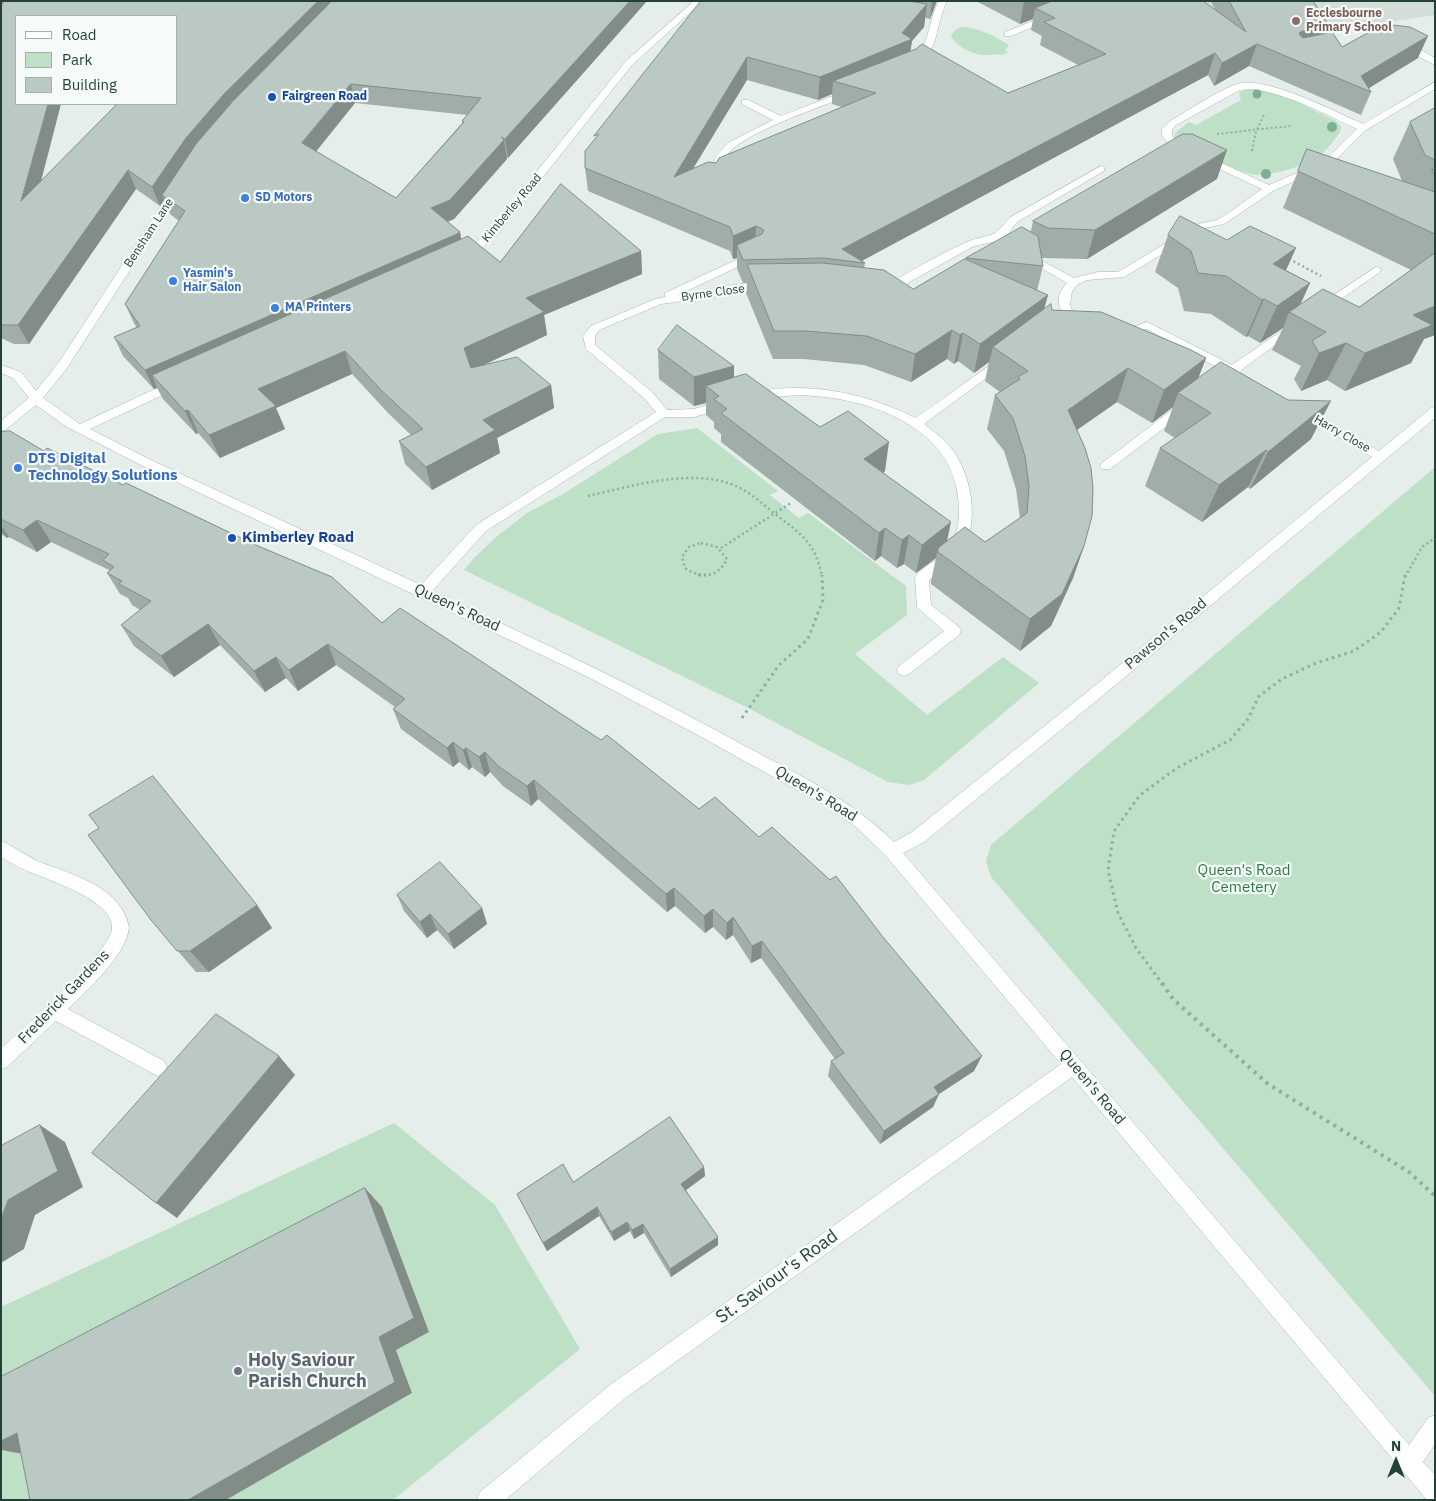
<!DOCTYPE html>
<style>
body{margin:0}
#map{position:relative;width:1436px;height:1501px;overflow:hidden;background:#e5eeea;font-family:"IBM Plex Sans",sans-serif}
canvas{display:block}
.frame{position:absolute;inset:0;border:2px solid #234138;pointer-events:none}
.legend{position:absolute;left:15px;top:15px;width:162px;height:90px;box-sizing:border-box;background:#f6faf8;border:1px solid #a2b0ab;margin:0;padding:6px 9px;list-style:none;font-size:15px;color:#234138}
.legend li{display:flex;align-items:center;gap:10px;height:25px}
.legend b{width:25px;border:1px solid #a2b0ab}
.north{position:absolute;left:1371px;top:1436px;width:50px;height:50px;-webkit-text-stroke:4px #f6faf8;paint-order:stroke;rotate:0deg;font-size:14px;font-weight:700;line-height:20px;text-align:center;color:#234138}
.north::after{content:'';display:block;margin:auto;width:18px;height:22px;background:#234138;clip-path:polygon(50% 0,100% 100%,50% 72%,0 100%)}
</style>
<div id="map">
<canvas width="1436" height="1501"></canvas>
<div class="frame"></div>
<ul class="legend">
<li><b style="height:6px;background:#fff"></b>Road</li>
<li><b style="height:14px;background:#bde0c6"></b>Park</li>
<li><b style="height:14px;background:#bac9c3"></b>Building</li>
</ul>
<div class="north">N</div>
</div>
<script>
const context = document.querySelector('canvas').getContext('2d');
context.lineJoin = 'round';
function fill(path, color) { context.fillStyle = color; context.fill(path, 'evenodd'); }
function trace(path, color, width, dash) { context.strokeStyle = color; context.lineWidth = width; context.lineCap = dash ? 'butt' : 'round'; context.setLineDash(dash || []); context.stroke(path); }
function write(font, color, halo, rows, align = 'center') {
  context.font = font + ' "IBM Plex Sans",sans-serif'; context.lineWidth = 4.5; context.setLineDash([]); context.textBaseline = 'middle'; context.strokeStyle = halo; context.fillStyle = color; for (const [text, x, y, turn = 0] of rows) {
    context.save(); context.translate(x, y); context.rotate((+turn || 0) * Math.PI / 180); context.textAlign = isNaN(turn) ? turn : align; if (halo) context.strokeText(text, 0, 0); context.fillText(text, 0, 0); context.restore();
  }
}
fill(new Path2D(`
 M 1168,1 L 1435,1 L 1435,15 L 1278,39 Z`), '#d3ded9');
fill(new Path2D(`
 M 961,27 C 977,27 995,36 1009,45 L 1005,51 L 1009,52 L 1001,55 C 995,53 991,56 985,55 C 974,55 956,47 951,36 L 954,31 Z
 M 1243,90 C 1272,86 1310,109 1336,121 L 1341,127 L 1340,132 C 1334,140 1328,149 1320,155 C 1307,166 1266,178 1250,174 C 1226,168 1202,153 1179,143 L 1174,138 L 1175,133 L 1189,122 L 1196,125 L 1241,100 L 1239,93 Z
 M 697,428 L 778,491 L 770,495 L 799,518 L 808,513 L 906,586 L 907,615 L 855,654 L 927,715 L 1003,657 L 1039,683 L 924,780 L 909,785 L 888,782 L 748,708 L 464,570 L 473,559 L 496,537 L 527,513 L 563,494 L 658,434 Z
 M 1435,467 L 1435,1396 L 991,877 L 986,861 L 991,845 Z
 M 394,1123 L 495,1205 L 580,1349 L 393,1500 L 226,1500 L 412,1393 L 396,1350 L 429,1332 L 67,1500 L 1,1500 L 1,1307 Z`), '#bde0c6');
const minor = new Path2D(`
 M 694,1 L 703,1 L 632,65 L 496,236 L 469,259 L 461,259 L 460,257 L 461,255 L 488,232 L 626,61 Z
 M 939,1 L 947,1 C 936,24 939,45 921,65 L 915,65 L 914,63 C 931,40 927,24 939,1 Z
 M 1046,1 L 1055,1 L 1059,6 L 1058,17 L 1011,36 L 1005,36 L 1005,32 L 1051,14 L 1052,8 Z
 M 1401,41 L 1413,45 L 1435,58 L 1435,65 L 1398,46 L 1397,44 Z
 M 1435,82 L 1435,89 L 1366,130 L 1330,165 L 1273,191 L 1224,224 L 1205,228 L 1124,277 L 1087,280 L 1078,284 L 1072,291 L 1070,304 L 1072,310 L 1086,323 L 1084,325 L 1076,325 C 1060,312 1051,301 1067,283 L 1022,257 L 1027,254 L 1031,255 L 1074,278 L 1098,272 L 1118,272 L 1198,224 L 1217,220 L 1227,214 L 1262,189 L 1172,147 L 1162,136 L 1162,129 L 1170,121 C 1191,109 1212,94 1234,85 C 1263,73 1335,112 1363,124 ZM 1253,89 C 1290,95 1323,113 1357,129 L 1324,161 L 1269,185 L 1178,143 L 1172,136 L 1172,130 L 1176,125 L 1240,90 Z
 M 851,89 L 856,92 L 854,94 C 826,105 741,133 726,156 C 721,163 721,171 718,178 L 714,179 L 709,176 L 716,156 L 728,143 L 773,120 L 742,104 L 742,100 L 748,100 L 781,116 Z
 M 1101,166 L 1104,167 L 1104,171 L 1017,222 L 1008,234 L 999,241 L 974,246 L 888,294 L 884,295 L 879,292 C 886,283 954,247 967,242 C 991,232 991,242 1009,218 Z
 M 177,186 L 182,189 L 67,368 L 43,398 L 80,424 L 174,380 L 182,380 L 184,383 L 182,386 L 90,429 L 151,460 L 421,585 L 476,525 L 656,412 L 644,398 L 586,349 L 583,336 L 591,326 L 655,299 L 665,297 L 665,293 L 751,253 L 759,253 L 760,255 L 759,257 L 678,295 C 702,291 749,279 771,285 L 772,287 L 771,289 L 661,304 L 599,330 L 595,336 L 595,345 L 652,392 L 667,410 L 694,409 L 725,400 L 731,404 L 729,407 L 694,417 L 665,417 L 486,531 L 432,591 C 538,640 643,690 745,746 C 799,775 849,798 894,842 L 912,832 L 1097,684 L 1372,457 L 1299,414 L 1297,411 L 1299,408 L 1307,408 L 1379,451 L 1431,408 L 1435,407 L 1435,418 L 1107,692 L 924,842 L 903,853 L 1409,1445 L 1428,1418 L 1435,1415 L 1435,1444 L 1423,1462 L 1435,1475 L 1435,1500 L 1427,1500 L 1072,1077 L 624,1399 L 505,1500 L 477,1500 L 480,1492 L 610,1385 L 1061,1064 L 886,856 L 856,827 L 833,810 L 694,733 L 588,677 L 143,466 L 67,427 L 36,405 L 5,430 L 1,431 L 1,421 L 29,398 L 13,378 L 1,373 L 1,365 L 21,372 L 36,391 L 59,362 L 172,189 Z
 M 1376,267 L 1380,268 L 1381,270 L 1380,272 L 1325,310 L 1317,310 L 1315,308 L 1317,306 Z
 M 1147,322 L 1232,365 L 1290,325 L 1298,325 L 1300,327 L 1241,370 L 1240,375 L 1227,378 L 1221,374 L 1224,371 L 1147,329 L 1122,334 L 1116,331 L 1118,329 L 1136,326 Z
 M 1004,355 L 1008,356 L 1010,359 L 1008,362 L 924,424 C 931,430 939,435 945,441 C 971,467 983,524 959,555 C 951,565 939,572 929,580 L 931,605 L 959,627 L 961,631 L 959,635 L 909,674 L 904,676 L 899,674 L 897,670 L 899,666 L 944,631 L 917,607 L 915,578 C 924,563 946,559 953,542 C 961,523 960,505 956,486 C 944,426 869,400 815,396 C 794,394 772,397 751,400 L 745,396 C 750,390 759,391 766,390 C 818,383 869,395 916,418 Z
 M 1185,402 L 1191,406 L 1189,409 L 1110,469 L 1102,469 L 1100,466 L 1102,463 L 1181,403 Z
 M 1,841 C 13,846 24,854 35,860 C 69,874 121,885 129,927 C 127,955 87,990 68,1009 L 164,1061 L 167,1067 L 164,1073 L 158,1076 L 152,1073 L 56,1021 L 7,1067 L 1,1069 L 1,1049 C 21,1030 110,952 112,929 C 113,919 105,910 97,904 C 68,882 31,877 1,857 Z`);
trace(minor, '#a7b7b1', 1);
trace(new Path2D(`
 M 1217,134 L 1290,126
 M 1252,151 L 1256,131 L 1264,115`), '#85b3a3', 2, [2, 2.5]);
trace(new Path2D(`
 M 1289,259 L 1321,276
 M 588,496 C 633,486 699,465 742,489 C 755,496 767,508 779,517 C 803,535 816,545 822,577
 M 701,543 L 717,547 L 727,559 C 718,578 701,579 685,568 L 682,557 L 689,547 Z
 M 721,548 L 791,503
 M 1405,577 L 1422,547 L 1435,538`), '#85b3a3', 2.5, [2, 3]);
trace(new Path2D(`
 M 698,575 L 706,575
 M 742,718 L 779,665 L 808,639 L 823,600 L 822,575
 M 1163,985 L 1136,948 L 1118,913 L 1108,870 L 1114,831 L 1140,795 L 1177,768 L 1230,740 L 1248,719 L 1259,696 L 1282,679 L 1316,663 L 1354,651 L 1381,632 L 1399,608 L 1405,575`), '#85b3a3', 3, [2.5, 4]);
trace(new Path2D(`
 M 1162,983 L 1173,999 L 1268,1084 L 1409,1172 L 1435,1196`), '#85b3a3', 4, [3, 5]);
fill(minor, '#fff');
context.fillStyle = '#7fae91';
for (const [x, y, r] of [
 [1257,94,4.5],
 [1332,127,5],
 [1266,174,5]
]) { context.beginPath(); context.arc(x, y, r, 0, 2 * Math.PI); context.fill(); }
fill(new Path2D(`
 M 4,1 L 647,1 L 508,158 L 507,157 L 507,159 L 454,219 L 447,222 L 460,232 L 461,239 L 500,262 L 641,251 L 642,274 L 544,315 L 547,335 L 483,365 L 551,385 L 554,408 L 497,438 L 500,453 L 432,490 L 405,464 L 399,441 L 411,435 L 389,414 L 352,374 L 276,408 L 285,429 L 220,458 L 198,433 L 196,434 L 163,399 L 157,388 L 154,389 L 123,356 L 114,337 L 137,328 L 134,323 L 125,304 L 179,221 L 170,214 L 164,200 L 160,206 L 136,189 L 29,344 L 14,344 L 1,338 L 1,7 ZM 16,16 L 176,16 L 176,104 L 41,180 ZM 355,103 L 467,115 L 462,121 L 462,123 L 396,198 L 316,152 Z
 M 701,1 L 937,1 L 930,19 L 925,18 L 924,27 L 912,41 L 910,51 L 1008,93 L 1078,65 L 1040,45 L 1042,36 L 1031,30 L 1033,19 L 1020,24 L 976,1 L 1203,1 L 1215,10 L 1211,1 L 1313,1 L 1328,24 L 1324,34 L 1342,47 L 1418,58 L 1368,88 L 1371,92 L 1361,115 L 1249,66 L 1214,86 L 1208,75 L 861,261 L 865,263 L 864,268 L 913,289 L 966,260 L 966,258 L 1031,231 L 1033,221 L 1217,179 L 1087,259 L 1042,258 L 1043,266 L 1037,291 L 1048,295 L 1044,309 L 1052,310 L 1206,358 L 1198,378 L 1311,439 L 1250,489 L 1248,487 L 1202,522 L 1145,486 L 1160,448 L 1175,438 L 1164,431 L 1173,407 L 1152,423 L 1117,402 L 1077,430 L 1084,546 L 1073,578 L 1051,626 L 1020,651 L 931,584 L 931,581 L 936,558 L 916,573 L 904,564 L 897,568 L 881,556 L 875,561 L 721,442 L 721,434 L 714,428 L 714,422 L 706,415 L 706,403 L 694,406 L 659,379 L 658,350 L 734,366 L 734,377 L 820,427 L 885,471 L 883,473 L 947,541 L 985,542 L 1020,518 L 1016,489 L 1004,451 L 987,429 L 995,395 L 1000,392 L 985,381 L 989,362 L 974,373 L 958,361 L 954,364 L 947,359 L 911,382 L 864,365 L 804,359 L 773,359 L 746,293 L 747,283 L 743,283 L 737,269 L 737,258 L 733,259 L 730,251 L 588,191 L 585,168 ZM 747,80 L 818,100 L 832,94 L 832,104 L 842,107 L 716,163 L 693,168 Z
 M 1435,108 L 1435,335 L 1424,339 L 1411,363 L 1345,391 L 1327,380 L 1301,391 L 1294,379 L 1301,366 L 1272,350 L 1283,328 L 1260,343 L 1248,336 L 1246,337 L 1211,314 L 1184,311 L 1178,288 L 1155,272 L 1168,235 L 1286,270 L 1310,283 L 1300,305 L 1359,307 L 1411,270 L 1283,208 L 1307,149 L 1402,181 L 1393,159 L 1410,122 Z
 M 1,432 L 44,451 L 382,623 L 974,1071 L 939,1094 L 933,1107 L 880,1144 L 828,1076 L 831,1061 L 835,1059 L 761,958 L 751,963 L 733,935 L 726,940 L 713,927 L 705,933 L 675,906 L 667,912 L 538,799 L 531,806 L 503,786 L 490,772 L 485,777 L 472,767 L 469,770 L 459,762 L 453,767 L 401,729 L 393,709 L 395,707 L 336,665 L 298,691 L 286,678 L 265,692 L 220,645 L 174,677 L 134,646 L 121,625 L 140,610 L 132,605 L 128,598 L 120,594 L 107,573 L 110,571 L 109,570 L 51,542 L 37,552 L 9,537 L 7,538 L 1,534 Z
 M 397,895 L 482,908 L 487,924 L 454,949 L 437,930 L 427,938 L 404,911 Z
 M 257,905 L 272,928 L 209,972 L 196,972 L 151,920 Z
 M 704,1167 L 705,1176 L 686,1190 L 718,1245 L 671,1277 L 644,1233 L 634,1239 L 630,1231 L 614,1241 L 599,1216 L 547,1251 L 517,1194 L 573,1182 Z`), '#a0ada8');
fill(new Path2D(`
 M 318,1 L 340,1 L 162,195 L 164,200 L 160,206 L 152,187 L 186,138 L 224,94 Z
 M 630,1 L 647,1 L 508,158 L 505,139 Z
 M 932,1 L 937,1 L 930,19 Z
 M 1026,1 L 1052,1 L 1035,8 L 1033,19 L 1020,24 L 1024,2 Z
 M 927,4 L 924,27 L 912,41 L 909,61 L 833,81 L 832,94 L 818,100 L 820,77 L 902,33 Z
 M 1328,24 L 1319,47 L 1292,54 L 1300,32 Z
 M 1428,36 L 1418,58 L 1366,90 L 1361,76 Z
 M 1257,44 L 1249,66 L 1214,86 L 1222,63 Z
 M 1215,53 L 1208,75 L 858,263 L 842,249 Z
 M 747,57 L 747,80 L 674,200 L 674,177 Z
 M 351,84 L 355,103 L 307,162 L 302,143 Z
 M 48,104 L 61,104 L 31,220 L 21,201 Z
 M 504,140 L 507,159 L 454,219 L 435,227 L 431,208 Z
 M 1227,150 L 1217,179 L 1087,259 L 1095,230 Z
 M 128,170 L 136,189 L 29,344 L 18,325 Z
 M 756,226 L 755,249 L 737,245 L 737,258 L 733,259 L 733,236 Z
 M 460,232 L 463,251 L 152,375 L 157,388 L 154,389 L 145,370 Z
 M 1296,248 L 1279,286 L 1273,264 Z
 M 641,251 L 642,274 L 544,315 L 547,335 L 469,372 L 464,348 L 526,298 Z
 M 1310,283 L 1295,316 L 1289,312 L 1283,328 L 1260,343 L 1277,306 Z
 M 1048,295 L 1040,324 L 993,347 L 989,362 L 974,373 L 980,344 Z
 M 1264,299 L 1248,336 L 1246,337 L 1262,300 Z
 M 1435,306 L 1435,335 L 1424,339 L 1411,363 L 1345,391 L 1365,353 L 1413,315 Z
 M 952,330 L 947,359 L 911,382 L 915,354 Z
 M 963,333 L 958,361 L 954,364 L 960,335 Z
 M 1346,343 L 1327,380 L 1301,391 L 1319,353 Z
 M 345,351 L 352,374 L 276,408 L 285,429 L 220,458 L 209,435 L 258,389 Z
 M 1206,358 L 1193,392 L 1178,393 L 1173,407 L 1152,423 L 1164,390 Z
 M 734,366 L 734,395 L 719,396 L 706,386 L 706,403 L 694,406 L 694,377 Z
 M 1128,368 L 1117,402 L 1058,443 L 1068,410 Z
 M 551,385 L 554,408 L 497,438 L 500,453 L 432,490 L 426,467 L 483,420 Z
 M 1331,401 L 1311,439 L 1250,489 L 1268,452 Z
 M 188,410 L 198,433 L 196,434 L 185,411 Z
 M 889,442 L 885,471 L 860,488 L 864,459 Z
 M 1266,450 L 1248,487 L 1202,522 L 1219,485 Z
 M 37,520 L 51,542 L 37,552 L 23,530 Z
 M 951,522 L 945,551 L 938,548 L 936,558 L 916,573 L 922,545 Z
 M 1,526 L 9,537 L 7,538 L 1,530 Z
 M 885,528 L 881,556 L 875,561 L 879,533 Z
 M 909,535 L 904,564 L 897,568 L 902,540 Z
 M 1084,546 L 1073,578 L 1051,626 L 1020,651 L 1030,619 Z
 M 208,624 L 220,645 L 174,677 L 161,656 Z
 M 328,644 L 336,665 L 298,691 L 289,670 Z
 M 276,657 L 286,678 L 265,692 L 254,671 Z
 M 453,742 L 459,762 L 453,767 L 447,748 Z
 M 466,748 L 472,767 L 469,770 L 463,750 Z
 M 485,752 L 490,772 L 485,777 L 479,757 Z
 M 534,780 L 538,799 L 531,806 L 527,786 Z
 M 674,888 L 675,906 L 667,912 L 666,894 Z
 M 257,905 L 272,928 L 209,972 L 190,951 Z
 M 482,908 L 487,924 L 454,949 L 448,934 Z
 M 713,909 L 713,927 L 705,933 L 704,916 Z
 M 430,914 L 437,930 L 427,938 L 420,922 Z
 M 733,917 L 733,935 L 726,940 L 727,923 Z
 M 762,941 L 761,958 L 751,963 L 752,946 Z
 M 279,1056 L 295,1075 L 177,1218 L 156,1203 Z
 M 982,1056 L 974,1071 L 939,1094 L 933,1107 L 880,1144 L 884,1131 L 934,1087 Z
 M 40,1125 L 65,1142 L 83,1187 L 35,1215 L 24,1249 L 1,1263 L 1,1219 L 8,1200 Z
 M 704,1167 L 705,1176 L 682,1193 L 681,1184 Z
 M 365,1188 L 382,1207 L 429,1332 L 396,1350 L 412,1393 L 226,1500 L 188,1500 L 379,1337 Z
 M 597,1207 L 599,1216 L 547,1251 L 543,1243 Z
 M 627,1222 L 630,1231 L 614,1241 L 611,1232 Z
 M 643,1224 L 644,1233 L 634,1239 L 632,1230 Z
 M 718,1237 L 718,1245 L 671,1277 L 670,1269 Z
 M 17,1433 L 29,1455 L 1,1450 L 1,1441 Z`), '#828d88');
const building = new Path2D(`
 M 4,1 L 318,1 L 224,94 L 186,138 L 152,187 L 128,170 L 18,325 L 3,325 L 1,324 L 1,7 ZM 16,16 L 176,16 L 176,104 L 117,104 L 21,201 L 48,104 L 16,104 Z
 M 332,1 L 630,1 L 505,139 L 501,137 L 504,140 L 450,200 L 431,208 L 460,232 L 457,234 L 145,370 L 114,337 L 140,326 L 125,304 L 185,211 L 162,195 L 196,144 L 233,101 ZM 351,84 L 481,98 L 462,121 L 464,122 L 396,198 L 302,143 Z
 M 701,1 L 909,1 L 927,4 L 902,33 L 912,39 L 820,77 L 747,57 L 674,177 L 708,162 L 716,163 L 719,158 L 876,93 L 833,81 L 916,49 L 922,44 L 1008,93 L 1106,54 L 1044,22 L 1055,18 L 1035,8 L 1052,1 L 1203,1 L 1246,32 L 1229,1 L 1313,1 L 1328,24 L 1300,32 L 1299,34 L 1303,38 L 1332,32 L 1342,47 L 1384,24 L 1410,27 L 1428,36 L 1361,76 L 1371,92 L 1257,44 L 1222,63 L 1215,53 L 842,249 L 865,263 L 823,258 L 743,260 L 737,245 L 762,234 L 764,230 L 756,226 L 733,236 L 730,227 L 585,168 L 585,151 L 599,134 L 594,136 Z
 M 1435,108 L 1435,160 L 1425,155 L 1410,122 Z
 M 1183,134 L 1192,134 L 1227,150 L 1095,230 L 1048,228 L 1033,221 Z
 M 1307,149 L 1435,192 L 1435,234 L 1298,171 Z
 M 1432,169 L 1435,170 L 1435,176 Z
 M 561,184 L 641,251 L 526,298 L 544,312 L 464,348 L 471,368 L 517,357 L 551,385 L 483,420 L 495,430 L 426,467 L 399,441 L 423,429 L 382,391 L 345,351 L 258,389 L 276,406 L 209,435 L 188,410 L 185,411 L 152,375 L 468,236 L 500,262 Z
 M 1180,216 L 1227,240 L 1250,226 L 1296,248 L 1273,264 L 1310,283 L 1277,306 L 1264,299 L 1262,300 L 1226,276 L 1198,273 L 1191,251 L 1168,235 Z
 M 1022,227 L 1038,236 L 1043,266 L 966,258 Z
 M 1435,253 L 1435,306 L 1413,315 L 1432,325 L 1365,353 L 1346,343 L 1319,353 L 1312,341 L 1326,332 L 1289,312 L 1323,289 L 1359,307 Z
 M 965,259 L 1048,295 L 980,344 L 963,333 L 960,335 L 952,330 L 915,354 L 867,336 L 806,331 L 774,331 L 747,264 L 823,263 L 884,270 L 913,289 Z
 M 1051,304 L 1052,310 L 1101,312 L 1191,350 L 1206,358 L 1164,390 L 1128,368 L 1068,410 L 1085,448 L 1091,468 L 1093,488 L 1092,516 L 1084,546 L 1062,594 L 1030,619 L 938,552 L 938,548 L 965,527 L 985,542 L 1027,513 L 1029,486 L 1025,456 L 1013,418 L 995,395 L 1020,379 L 1018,377 L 1028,371 L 993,347 Z
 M 677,325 L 734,366 L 694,377 L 658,350 Z
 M 1221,362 L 1288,400 L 1331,401 L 1268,452 L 1266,450 L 1219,485 L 1160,448 L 1211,413 L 1178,393 Z
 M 746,374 L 820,427 L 848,411 L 889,442 L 864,459 L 951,522 L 922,545 L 909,535 L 902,540 L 885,528 L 879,533 L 721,413 L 727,409 L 714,399 L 719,396 L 706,386 Z
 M 10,431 L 44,451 L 47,448 L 123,485 L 126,483 L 258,546 L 332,577 L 382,623 L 400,608 L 601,740 L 607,735 L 699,809 L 715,797 L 759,837 L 772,827 L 830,880 L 836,876 L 883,937 L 982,1056 L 934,1087 L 939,1094 L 884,1131 L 831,1061 L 844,1053 L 762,941 L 752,946 L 733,917 L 727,923 L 713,909 L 704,916 L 674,888 L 666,894 L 534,780 L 527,786 L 498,766 L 485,752 L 479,757 L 466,748 L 463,750 L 453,742 L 447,748 L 393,709 L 405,699 L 328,644 L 289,670 L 276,657 L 254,671 L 208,624 L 161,656 L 121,625 L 151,601 L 119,584 L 122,581 L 107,573 L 114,567 L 103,560 L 109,554 L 37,520 L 23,530 L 1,519 L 1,432 Z
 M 153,776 L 257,905 L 190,951 L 177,951 L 151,920 L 88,835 L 99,828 L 89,815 Z
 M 440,862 L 482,908 L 448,934 L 430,914 L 420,922 L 397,895 Z
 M 216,1014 L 279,1056 L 156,1203 L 92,1153 Z
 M 670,1117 L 704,1167 L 681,1184 L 718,1237 L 670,1269 L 643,1224 L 632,1230 L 627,1222 L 611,1232 L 597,1207 L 543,1243 L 517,1194 L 563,1164 L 573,1182 Z
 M 40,1125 L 58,1171 L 8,1200 L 1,1219 L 1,1146 Z
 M 365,1188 L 414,1318 L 379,1337 L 395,1382 L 188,1500 L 30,1500 L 17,1433 L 1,1441 L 1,1377 Z`);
fill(building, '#bac9c3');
trace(building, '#828d88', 1);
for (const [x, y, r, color] of [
 [1296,21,5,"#8d6e63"],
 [272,97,5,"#1a4fb4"],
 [245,198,5,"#3f7fe0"],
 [173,281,5,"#3f7fe0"],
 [275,308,5,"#3f7fe0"],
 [18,468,5,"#3f7fe0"],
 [232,538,5,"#1a4fb4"],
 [238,1371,5,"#6b7280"]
]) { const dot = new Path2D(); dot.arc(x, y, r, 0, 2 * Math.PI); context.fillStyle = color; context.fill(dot); trace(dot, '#f6faf8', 2); }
write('bold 12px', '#785e54', '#f6faf8', [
 ["Ecclesbourne",1306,14],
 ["Primary School",1306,28]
], 'left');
write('bold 12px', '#164399', '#f6faf8', [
 ["Fairgreen Road",282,97]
], 'left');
write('bold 12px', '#366cbe', '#f6faf8', [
 ["SD Motors",255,198],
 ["Yasmin's",183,274],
 ["Hair Salon",183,288],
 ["MA Printers",285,308]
], 'left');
write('12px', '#234138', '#f6faf8', [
 ["Kimberley Road",512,208,-50],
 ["Bensham Lane",149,233,-57],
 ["Byrne Close",713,293,-8],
 ["Harry Close",1342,434,30]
]);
write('bold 15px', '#366cbe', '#f6faf8', [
 ["DTS Digital",28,459],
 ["Technology Solutions",28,476]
], 'left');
write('bold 15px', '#164399', '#f6faf8', [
 ["Kimberley Road",242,538]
], 'left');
write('15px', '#234138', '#f6faf8', [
 ["Queen's Road",457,608,25],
 ["Pawson's Road",1166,634,-40],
 ["Queen's Road",816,794,31],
 ["Frederick Gardens",64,997,-46],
 ["Queen's Road",1092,1087,50]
]);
write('15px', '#2c7948', '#f6faf8', [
 ["Queen's Road",1244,871],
 ["Cemetery",1244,888]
]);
write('18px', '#234138', '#f6faf8', [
 ["St. Saviour's Road",777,1277,-36]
]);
write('bold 18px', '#5b616d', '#f6faf8', [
 ["Holy Saviour",248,1361],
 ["Parish Church",248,1382]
], 'left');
</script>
